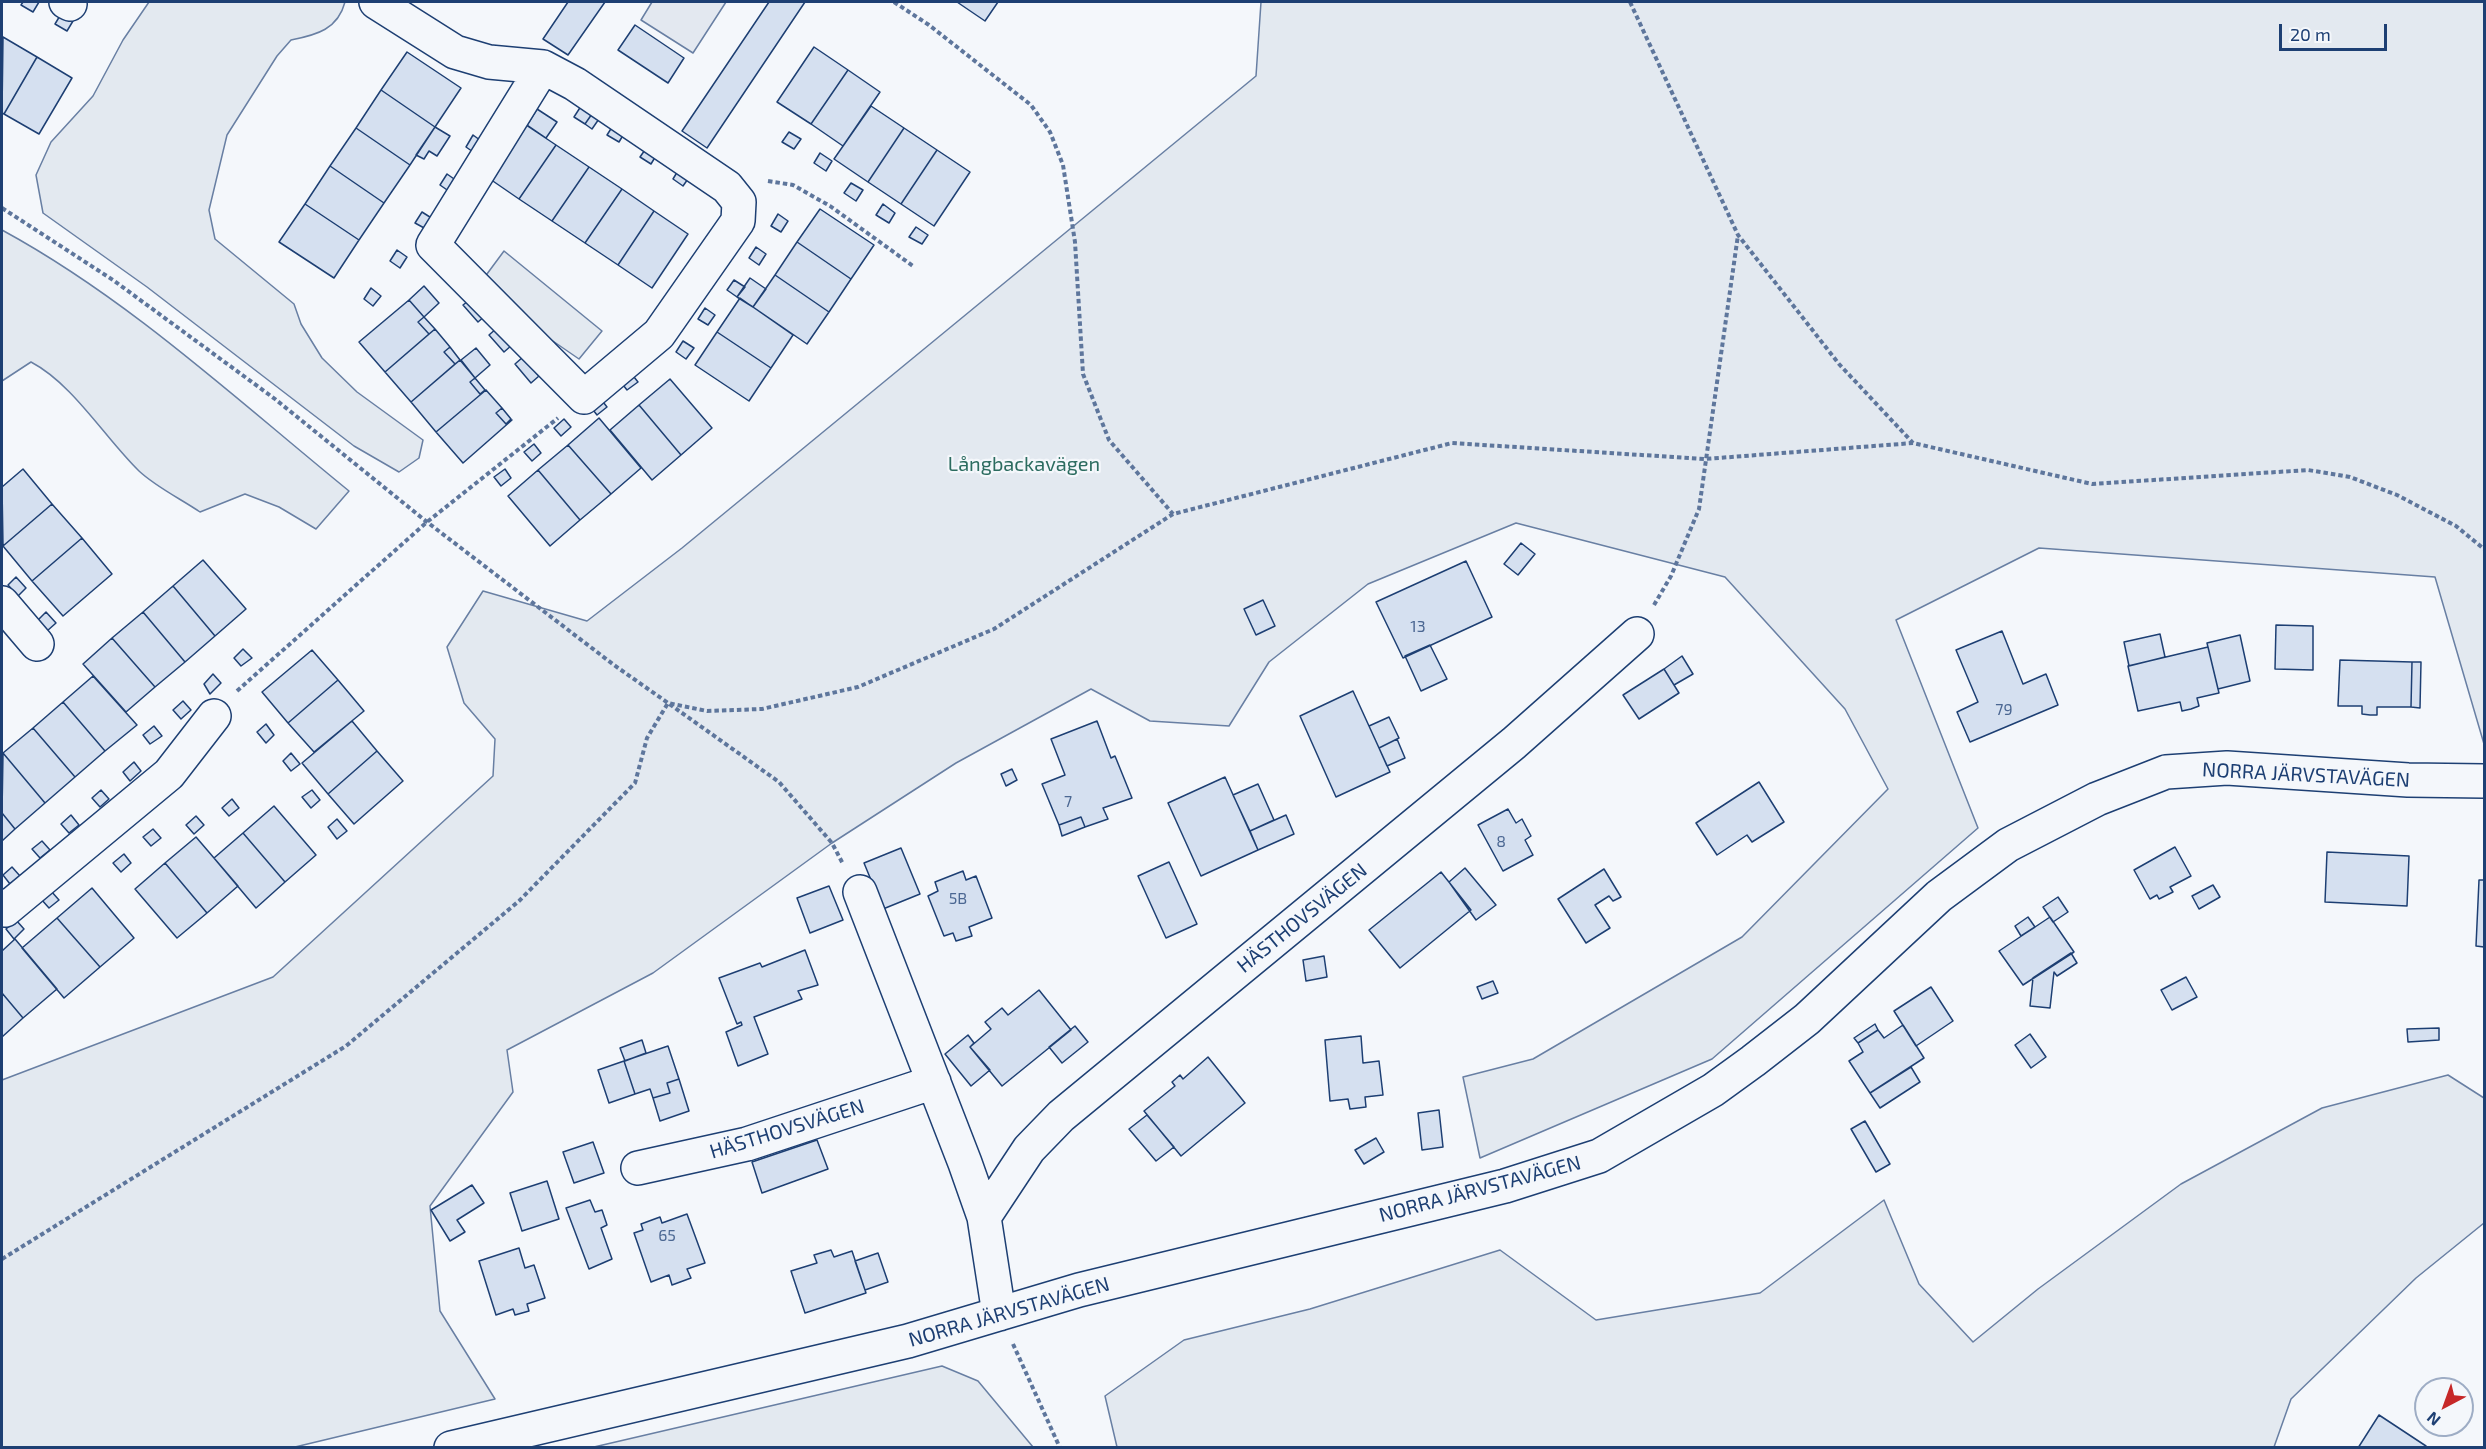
<!DOCTYPE html>
<meta charset="utf-8">
<style>
body{margin:0}
#map{position:relative;width:2486px;height:1449px;overflow:hidden;background:#f4f7fb;font-family:"Exo 2",sans-serif}
canvas{display:block}
.frame{position:absolute;inset:0;border:3px solid #1d3f73;pointer-events:none}
.north{position:absolute;left:2414px;top:1377px;width:60px;height:60px;box-sizing:border-box;background:#f4f7fb;border:2px solid #9eadc5;border-radius:50%;rotate:221deg;font-size:16px;font-weight:700;line-height:24px;text-align:center;color:#1d3f73}
.north::after{content:'';display:block;margin:auto;width:21px;height:27px;background:#c62828;clip-path:polygon(50% 0,100% 100%,50% 72%,0 100%)}
.scale{position:absolute;left:2279px;top:24px;width:108px;height:27px;box-sizing:border-box;border:3px solid #1d3f73;border-top:0;padding-left:8px;font-size:18px;line-height:21px;white-space:nowrap;color:#1d3f73;-webkit-text-stroke:4px #f4f7fb;paint-order:stroke}
</style>
<div id="map">
<canvas width="2486" height="1449"></canvas>
<div class="frame"></div>
<div class="north">N</div>
<div class="scale">20 m</div>
</div>
<script>
const context = document.querySelector('canvas').getContext('2d');
context.lineJoin = 'round';
function fill(path, color) { context.fillStyle = color; context.fill(path, 'evenodd'); }
function trace(path, color, width, dash) { context.strokeStyle = color; context.lineWidth = width; context.lineCap = dash ? 'butt' : 'round'; context.setLineDash(dash || []); context.stroke(path); }
function write(font, color, halo, rows, align = 'center') {
  context.font = font + ' "Exo 2",sans-serif'; context.lineWidth = 4.5; context.setLineDash([]); context.textBaseline = 'middle'; context.strokeStyle = halo; context.fillStyle = color; for (const [text, x, y, turn = 0] of rows) {
    context.save(); context.translate(x, y); context.rotate((+turn || 0) * Math.PI / 180); context.textAlign = isNaN(turn) ? turn : align; if (halo) context.strokeText(text, 0, 0); context.fillText(text, 0, 0); context.restore();
  }
}
const green = new Path2D(`
 M 149,2 L 345,2 C 338,29 317,35 291,40 L 277,56 L 227,135 L 209,210 L 215,239 L 294,304 L 301,324 L 322,358 L 357,392 L 423,440 L 419,458 L 399,472 L 354,446 L 147,287 L 43,213 L 36,175 L 51,142 L 93,96 L 123,40 Z
 M 1261,2 L 2484,2 L 2484,744 L 2435,577 L 2039,548 L 1896,620 L 1978,828 L 1712,1059 L 1480,1158 L 1463,1077 L 1533,1059 L 1742,937 L 1888,789 L 1845,709 L 1725,577 L 1516,523 L 1368,584 L 1269,662 L 1229,726 L 1150,721 L 1091,689 L 956,763 L 832,843 L 653,973 L 507,1050 L 513,1092 L 430,1206 L 440,1311 L 495,1399 L 295,1447 L 2,1448 L 2,1080 L 273,977 L 493,776 L 495,739 L 464,703 L 447,647 L 483,591 L 587,621 L 682,548 L 1256,76 Z
 M 2,230 C 129,299 237,400 349,491 L 316,529 L 279,507 L 245,494 L 200,512 C 181,499 156,487 139,471 C 105,438 73,384 31,362 L 2,381 Z
 M 504,251 L 602,331 L 579,359 L 531,326 L 484,278 Z
 M 2448,1075 L 2484,1098 L 2484,1223 L 2416,1278 L 2291,1399 L 2274,1447 L 1117,1447 L 1105,1396 L 1184,1340 L 1310,1309 L 1500,1250 L 1596,1320 L 1760,1293 L 1884,1200 L 1919,1284 L 1973,1342 L 2038,1289 L 2181,1184 L 2322,1108 Z
 M 942,1366 L 978,1381 L 1033,1447 L 594,1447 Z`);
fill(green, '#e3e9f0');
trace(green, '#687fa3', 1.5);
const parking = new Path2D(`
 M 652,2 L 726,2 L 693,53 L 641,20 Z`);
fill(parking, '#e3e8f0');
trace(parking, '#687fa3', 1.5);
const building = new Path2D(`
 M 23,2 L 39,2 L 33,12 L 21,5 Z
 M 568,2 L 605,2 L 568,55 L 543,39 Z
 M 769,2 L 805,2 L 707,148 L 682,131 Z
 M 957,2 L 998,2 L 985,21 Z
 M 61,14 L 73,21 L 67,31 L 55,24 Z
 M 635,25 L 684,58 L 668,83 L 618,50 Z
 M 3,37 L 37,57 L 4,114 L 2,113 Z
 M 814,47 L 848,70 L 811,124 L 777,102 Z
 M 407,52 L 461,88 L 435,127 L 381,90 Z
 M 37,57 L 72,78 L 39,134 L 4,114 Z
 M 848,70 L 880,92 L 843,146 L 811,124 Z
 M 381,90 L 435,127 L 410,165 L 356,128 Z
 M 583,103 L 594,111 L 585,124 L 574,117 Z
 M 871,106 L 904,128 L 868,182 L 834,159 Z
 M 537,109 L 557,122 L 546,138 L 527,125 Z
 M 594,111 L 601,116 L 592,129 L 585,124 Z
 M 523,123 L 556,145 L 519,199 L 487,177 Z
 M 614,124 L 625,132 L 619,142 L 607,135 Z
 M 435,127 L 450,136 L 437,156 L 429,151 L 424,159 L 416,155 Z
 M 356,128 L 410,165 L 384,203 L 330,166 Z
 M 904,128 L 937,150 L 901,204 L 868,182 Z
 M 789,132 L 801,139 L 794,149 L 782,142 Z
 M 473,135 L 484,143 L 476,154 L 466,147 Z
 M 556,145 L 589,167 L 552,221 L 519,199 Z
 M 647,147 L 657,154 L 651,164 L 640,157 Z
 M 937,150 L 970,172 L 934,226 L 901,204 Z
 M 820,153 L 832,161 L 826,171 L 814,163 Z
 M 330,166 L 384,203 L 359,240 L 305,204 Z
 M 589,167 L 622,189 L 585,243 L 552,221 Z
 M 679,169 L 690,176 L 683,186 L 673,179 Z
 M 447,174 L 457,181 L 450,192 L 440,185 Z
 M 851,183 L 863,190 L 856,201 L 844,193 Z
 M 622,189 L 654,211 L 618,265 L 585,243 Z
 M 305,204 L 359,240 L 334,278 L 279,242 Z
 M 883,204 L 895,213 L 889,223 L 876,215 Z
 M 820,209 L 874,245 L 851,279 L 797,242 Z
 M 654,211 L 688,234 L 652,288 L 618,265 Z
 M 422,212 L 433,219 L 426,229 L 415,223 Z
 M 778,214 L 788,221 L 781,232 L 771,226 Z
 M 916,227 L 928,235 L 922,244 L 909,237 Z
 M 797,242 L 851,279 L 829,312 L 775,275 Z
 M 756,247 L 766,254 L 759,265 L 749,258 Z
 M 397,250 L 407,257 L 400,268 L 390,261 Z
 M 775,275 L 829,312 L 807,344 L 753,307 Z
 M 750,278 L 766,289 L 753,307 L 737,297 Z
 M 734,280 L 745,287 L 737,297 L 727,290 Z
 M 424,286 L 439,303 L 424,317 L 409,300 Z
 M 371,288 L 381,296 L 373,306 L 364,299 Z
 M 472,298 L 486,315 L 478,322 L 463,305 Z
 M 740,298 L 793,335 L 771,368 L 717,332 Z
 M 409,300 L 424,317 L 418,322 L 429,334 L 385,372 L 359,342 Z
 M 705,308 L 715,315 L 708,325 L 698,319 Z
 M 424,317 L 435,329 L 429,334 L 418,322 Z
 M 497,328 L 512,345 L 504,352 L 489,335 Z
 M 435,329 L 450,347 L 444,352 L 455,364 L 411,402 L 385,372 Z
 M 717,332 L 771,368 L 749,401 L 695,365 Z
 M 683,341 L 694,348 L 686,359 L 676,352 Z
 M 450,347 L 460,360 L 455,364 L 444,352 Z
 M 476,348 L 490,365 L 475,378 L 461,360 Z
 M 523,357 L 539,376 L 531,383 L 515,364 Z
 M 460,360 L 475,378 L 470,382 L 480,394 L 486,390 L 436,432 L 411,402 Z
 M 630,372 L 638,382 L 627,390 L 620,381 Z
 M 475,378 L 485,390 L 480,394 L 470,382 Z
 M 670,379 L 712,428 L 681,455 L 639,405 Z
 M 486,390 L 502,408 L 496,413 L 506,424 L 512,420 L 463,463 L 436,432 Z
 M 600,398 L 607,407 L 597,415 L 590,406 Z
 M 639,405 L 681,455 L 652,480 L 610,430 Z
 M 502,408 L 511,419 L 506,424 L 496,413 Z
 M 599,418 L 641,468 L 611,494 L 568,445 Z
 M 564,419 L 571,427 L 561,436 L 554,428 Z
 M 534,444 L 541,453 L 532,461 L 524,452 Z
 M 568,445 L 611,494 L 580,520 L 538,470 Z
 M 23,469 L 52,504 L 3,546 L 2,487 Z
 M 505,469 L 511,478 L 501,486 L 494,477 Z
 M 538,470 L 580,520 L 550,546 L 508,496 Z
 M 52,504 L 82,538 L 32,581 L 3,546 Z
 M 82,538 L 112,574 L 63,616 L 32,581 Z
 M 1521,543 L 1535,554 L 1518,575 L 1504,564 Z
 M 203,560 L 246,609 L 215,636 L 173,586 Z
 M 1466,561 L 1492,617 L 1403,658 L 1376,602 Z
 M 16,577 L 26,588 L 18,596 L 8,585 Z
 M 173,586 L 215,636 L 185,662 L 143,612 Z
 M 1263,600 L 1275,626 L 1256,635 L 1244,609 Z
 M 46,612 L 56,623 L 47,631 L 38,620 Z
 M 143,612 L 185,662 L 155,687 L 112,638 Z
 M 2276,625 L 2313,626 L 2313,670 L 2275,669 Z
 M 2002,631 L 2023,684 L 2046,674 L 2058,705 L 1970,742 L 1957,712 L 1978,702 L 1956,650 Z
 M 2160,634 L 2165,657 L 2129,666 L 2124,642 Z
 M 2240,635 L 2250,681 L 2218,689 L 2207,643 Z
 M 112,638 L 155,687 L 126,712 L 83,664 Z
 M 1430,645 L 1447,679 L 1421,691 L 1405,656 Z
 M 2208,647 L 2219,693 L 2197,698 L 2199,706 L 2191,709 L 2182,711 L 2180,702 L 2138,711 L 2128,666 Z
 M 243,649 L 252,658 L 241,666 L 234,658 Z
 M 312,650 L 338,680 L 288,723 L 262,692 Z
 M 1682,656 L 1693,674 L 1674,685 L 1664,669 Z
 M 2340,660 L 2412,662 L 2411,707 L 2377,707 L 2377,715 L 2370,715 L 2362,714 L 2362,706 L 2338,706 Z
 M 2412,662 L 2421,662 L 2420,708 L 2411,707 Z
 M 1664,669 L 1679,693 L 1639,719 L 1623,695 Z
 M 213,674 L 221,683 L 210,694 L 204,684 Z
 M 93,676 L 137,725 L 105,751 L 63,702 Z
 M 338,680 L 364,711 L 314,752 L 288,723 Z
 M 1353,691 L 1390,772 L 1336,797 L 1300,716 Z
 M 183,701 L 191,710 L 181,719 L 173,710 Z
 M 63,702 L 105,751 L 75,777 L 33,728 Z
 M 1389,717 L 1399,738 L 1379,748 L 1369,726 Z
 M 352,721 L 377,751 L 328,794 L 302,763 Z
 M 1097,721 L 1111,758 L 1115,756 L 1132,798 L 1103,808 L 1108,819 L 1085,827 L 1081,817 L 1059,825 L 1042,784 L 1065,775 L 1051,739 Z
 M 266,724 L 274,735 L 266,743 L 257,732 Z
 M 154,726 L 162,736 L 150,744 L 143,735 Z
 M 33,728 L 75,777 L 45,803 L 3,753 Z
 M 1397,739 L 1405,758 L 1387,766 L 1379,748 Z
 M 377,751 L 403,781 L 354,824 L 328,794 Z
 M 3,753 L 45,803 L 15,829 L 2,813 Z
 M 291,753 L 300,764 L 291,771 L 283,761 Z
 M 134,762 L 141,771 L 130,781 L 123,772 Z
 M 1012,769 L 1017,780 L 1006,786 L 1001,774 Z
 M 1225,777 L 1258,850 L 1201,876 L 1168,803 Z
 M 1759,782 L 1784,822 L 1752,842 L 1747,835 L 1717,855 L 1696,823 Z
 M 1258,784 L 1274,820 L 1250,831 L 1233,795 Z
 M 101,790 L 109,799 L 100,807 L 92,798 Z
 M 312,790 L 320,800 L 311,808 L 302,797 Z
 M 232,799 L 239,808 L 229,816 L 222,808 Z
 M 274,806 L 316,855 L 285,882 L 243,833 Z
 M 1508,809 L 1516,823 L 1522,819 L 1531,836 L 1525,840 L 1533,855 L 1503,871 L 1478,825 Z
 M 2,813 L 15,829 L 2,841 Z
 M 71,815 L 79,825 L 69,833 L 61,824 Z
 M 1286,815 L 1294,834 L 1258,850 L 1250,831 Z
 M 196,816 L 204,825 L 194,834 L 186,825 Z
 M 1081,817 L 1085,827 L 1062,836 L 1059,825 Z
 M 337,819 L 347,831 L 337,839 L 328,827 Z
 M 153,829 L 161,838 L 151,846 L 143,837 Z
 M 243,833 L 285,882 L 256,908 L 214,858 Z
 M 196,837 L 238,886 L 207,913 L 165,863 Z
 M 42,841 L 50,850 L 40,858 L 32,849 Z
 M 2175,847 L 2191,876 L 2170,887 L 2173,892 L 2159,899 L 2157,895 L 2150,899 L 2134,870 Z
 M 901,848 L 920,894 L 883,909 L 864,863 Z
 M 2327,852 L 2409,856 L 2407,906 L 2325,902 Z
 M 124,854 L 131,863 L 121,872 L 113,863 Z
 M 1169,862 L 1197,924 L 1166,938 L 1138,876 Z
 M 165,863 L 207,913 L 177,938 L 135,889 Z
 M 12,867 L 20,876 L 10,884 L 3,875 Z
 M 1465,868 L 1496,905 L 1476,920 L 1449,882 Z
 M 1604,869 L 1621,897 L 1613,901 L 1609,896 L 1595,905 L 1610,928 L 1586,943 L 1558,899 Z
 M 963,871 L 966,880 L 976,876 L 992,918 L 969,927 L 972,936 L 956,941 L 953,933 L 944,936 L 928,896 L 938,891 L 935,882 Z
 M 1441,872 L 1471,910 L 1400,968 L 1369,930 Z
 M 2479,880 L 2484,880 L 2484,947 L 2476,946 Z
 M 2213,885 L 2220,897 L 2199,909 L 2192,896 Z
 M 829,886 L 843,920 L 810,933 L 797,898 Z
 M 92,888 L 134,938 L 100,967 L 57,918 Z
 M 51,891 L 59,900 L 49,908 L 41,899 Z
 M 2058,897 L 2068,912 L 2053,922 L 2043,907 Z
 M 2028,917 L 2035,927 L 2021,936 L 2015,926 Z
 M 2050,917 L 2074,952 L 2023,985 L 1999,951 Z
 M 57,918 L 100,967 L 64,998 L 22,948 Z
 M 16,920 L 24,929 L 14,939 L 6,929 Z
 M 15,939 L 57,989 L 23,1018 L 2,993 L 2,951 Z
 M 805,950 L 818,985 L 798,991 L 802,999 L 754,1017 L 768,1054 L 738,1066 L 726,1032 L 742,1025 L 741,1022 L 737,1024 L 719,978 L 760,963 L 762,967 Z
 M 2071,953 L 2077,963 L 2057,976 L 2054,972 L 2050,1008 L 2030,1006 L 2033,978 Z
 M 1324,956 L 1327,977 L 1306,981 L 1303,960 Z
 M 2186,977 L 2197,997 L 2172,1010 L 2161,990 Z
 M 1493,981 L 1498,993 L 1482,999 L 1477,987 Z
 M 1931,987 L 1953,1021 L 1916,1046 L 1894,1011 Z
 M 1039,990 L 1071,1030 L 1002,1086 L 970,1047 L 991,1029 L 985,1022 L 1002,1008 L 1008,1015 Z
 M 2,993 L 23,1018 L 2,1037 Z
 M 1875,1024 L 1878,1030 L 1858,1043 L 1854,1038 Z
 M 1903,1025 L 1924,1058 L 1870,1093 L 1849,1061 L 1863,1052 L 1858,1043 L 1878,1030 L 1884,1038 Z
 M 1075,1026 L 1088,1042 L 1062,1063 L 1049,1047 Z
 M 2439,1028 L 2439,1040 L 2408,1042 L 2407,1029 Z
 M 2030,1034 L 2046,1057 L 2031,1068 L 2015,1045 Z
 M 968,1035 L 974,1043 L 970,1047 L 990,1070 L 971,1086 L 945,1054 Z
 M 1361,1036 L 1363,1063 L 1379,1061 L 1383,1095 L 1365,1097 L 1366,1107 L 1350,1109 L 1348,1099 L 1330,1101 L 1325,1040 Z
 M 642,1040 L 646,1053 L 625,1061 L 620,1048 Z
 M 668,1046 L 679,1079 L 667,1083 L 670,1093 L 653,1098 L 650,1089 L 635,1094 L 624,1061 Z
 M 1208,1057 L 1245,1103 L 1181,1156 L 1144,1111 L 1175,1086 L 1172,1082 L 1180,1075 L 1183,1079 Z
 M 624,1061 L 635,1094 L 609,1103 L 598,1070 Z
 M 1911,1067 L 1920,1082 L 1880,1108 L 1870,1093 Z
 M 679,1079 L 689,1111 L 660,1121 L 653,1098 L 670,1093 L 667,1083 Z
 M 1439,1110 L 1443,1147 L 1422,1150 L 1418,1113 Z
 M 1147,1115 L 1174,1147 L 1156,1161 L 1129,1129 Z
 M 1865,1121 L 1890,1164 L 1876,1172 L 1851,1129 Z
 M 1376,1138 L 1384,1152 L 1364,1164 L 1355,1150 Z
 M 817,1140 L 828,1169 L 762,1193 L 752,1162 Z
 M 593,1142 L 604,1173 L 574,1183 L 563,1152 Z
 M 547,1181 L 559,1219 L 522,1231 L 510,1193 Z
 M 472,1185 L 484,1203 L 457,1220 L 465,1232 L 450,1241 L 431,1210 Z
 M 590,1200 L 595,1212 L 602,1210 L 607,1225 L 601,1228 L 612,1259 L 589,1269 L 566,1208 Z
 M 687,1214 L 705,1263 L 687,1269 L 691,1278 L 672,1285 L 669,1275 L 651,1282 L 634,1233 L 643,1230 L 641,1224 L 660,1217 L 662,1223 Z
 M 519,1248 L 525,1268 L 534,1265 L 545,1298 L 527,1304 L 529,1311 L 515,1315 L 513,1309 L 496,1315 L 479,1261 Z
 M 831,1250 L 834,1257 L 852,1251 L 866,1293 L 805,1313 L 791,1271 L 817,1263 L 814,1255 Z
 M 878,1253 L 888,1282 L 865,1290 L 855,1261 Z
 M 2379,1415 L 2426,1446 L 2425,1448 L 2358,1448 Z`);
fill(building, '#d5e0f0');
trace(building, '#1d3f73', 1.5);
const minor = new Path2D(`
 M 66,2 L 70,4
 M 376,2 L 455,52 L 489,62 L 543,67
 M 543,67 L 575,84 L 727,187 L 739,202 L 738,221 L 659,334 L 584,397 L 433,245 Z
 M 2,603 L 37,644
 M 860,892 L 965,1163 L 984,1217
 M 2,906 L 5,910 L 169,774 L 214,716
 M 638,1168 L 747,1144 L 934,1082
 M 999,1314 L 984,1217 L 1029,1149 L 1061,1116 L 1514,743 L 1637,634
 M 451,1448 L 908,1341 L 1079,1290 L 1505,1186 L 1599,1156 L 1713,1090 L 1753,1061 L 1807,1019 L 1939,896 L 2008,845 L 2097,799 L 2166,772 L 2227,768 L 2408,780 L 2484,781`);
trace(minor, '#1d3f73', 36);
trace(new Path2D(`
 M 894,2 L 929,25 L 1031,105 L 1050,132 L 1063,165 L 1075,242 L 1083,374 L 1109,440 L 1173,514
 M 1630,2 L 1738,235 L 1839,364 L 1913,443
 M 768,181 L 793,185 L 830,206 L 913,266
 M 2,208 L 113,280 L 275,399 L 427,522 L 614,665 L 668,703 L 707,711 L 762,709 L 858,687 L 994,629 L 1173,514 L 1452,443 L 1705,459 L 1913,443 L 2092,484 L 2308,470 L 2350,477 L 2397,495 L 2456,526 L 2484,549
 M 1654,605 L 1671,576 L 1699,509 L 1738,235
 M 237,691 L 427,522 L 558,418
 M 2,1259 L 346,1046 L 519,901 L 635,783 L 647,738 L 668,703 L 779,782 L 832,843 L 843,864
 M 1013,1344 L 1060,1448`), '#5e769c', 4, [4.5, 3]);
trace(minor, '#f4f7fb', 33);
write('16px', '#4b6792', null, [
 ["13",1418,627],
 ["79",2004,710],
 ["7",1068,802],
 ["8",1501,842],
 ["5B",958,899],
 ["65",667,1236]
]);
write('20px', '#2c6c60', '#f4f7fb', [
 ["Långbackavägen",1024,464]
]);
write('20px', '#1d3f73', '#f4f7fb', [
 ["NORRA JÄRVSTAVÄGEN",2306,775,3],
 ["HÄSTHOVSVÄGEN",1302,918,-39],
 ["HÄSTHOVSVÄGEN",787,1129,-17],
 ["NORRA JÄRVSTAVÄGEN",1480,1189,-15],
 ["NORRA JÄRVSTAVÄGEN",1009,1312,-16]
]);
</script>
